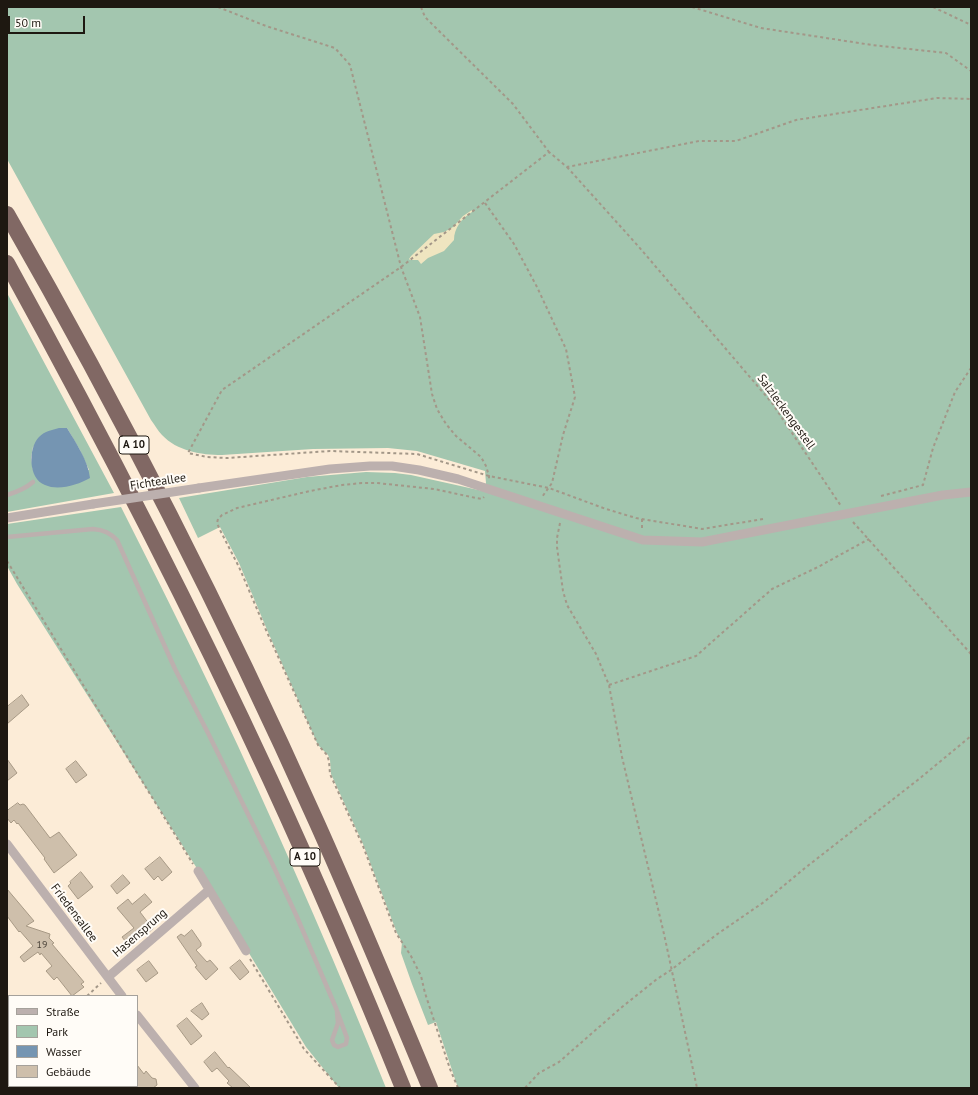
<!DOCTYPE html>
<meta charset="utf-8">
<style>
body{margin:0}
#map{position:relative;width:978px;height:1095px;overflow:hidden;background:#fcecd7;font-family:"PT Sans",sans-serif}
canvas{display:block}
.frame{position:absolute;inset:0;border:8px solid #1e1811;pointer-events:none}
.legend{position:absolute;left:8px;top:995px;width:130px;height:92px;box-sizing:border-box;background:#fffcf7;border:1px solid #a5a19b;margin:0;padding:5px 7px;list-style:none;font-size:12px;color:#1e1811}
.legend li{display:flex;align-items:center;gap:8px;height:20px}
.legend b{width:20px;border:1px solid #a5a19b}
.scale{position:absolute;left:8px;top:16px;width:77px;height:18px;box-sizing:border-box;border:2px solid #1e1811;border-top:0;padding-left:5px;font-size:12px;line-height:14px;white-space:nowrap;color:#1e1811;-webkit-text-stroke:3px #fffcf7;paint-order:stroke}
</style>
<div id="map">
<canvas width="978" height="1095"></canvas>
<div class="frame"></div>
<ul class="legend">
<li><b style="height:5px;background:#bcb0ae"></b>Straße</li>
<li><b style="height:11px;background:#a3c6af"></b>Park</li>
<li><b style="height:11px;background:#7595b2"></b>Wasser</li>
<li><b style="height:11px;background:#cebfab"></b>Gebäude</li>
</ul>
<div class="scale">50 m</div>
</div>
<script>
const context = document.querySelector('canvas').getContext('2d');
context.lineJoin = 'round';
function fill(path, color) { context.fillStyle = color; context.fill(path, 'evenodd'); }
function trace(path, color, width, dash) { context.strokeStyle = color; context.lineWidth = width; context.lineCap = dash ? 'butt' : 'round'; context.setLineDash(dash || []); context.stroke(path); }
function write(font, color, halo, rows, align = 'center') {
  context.font = font + ' "PT Sans",sans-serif'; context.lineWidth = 4; context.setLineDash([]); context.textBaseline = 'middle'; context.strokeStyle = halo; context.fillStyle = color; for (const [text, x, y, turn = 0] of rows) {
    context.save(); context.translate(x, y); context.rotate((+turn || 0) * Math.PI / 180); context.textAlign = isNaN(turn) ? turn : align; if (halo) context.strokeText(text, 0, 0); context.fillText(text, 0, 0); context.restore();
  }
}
fill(new Path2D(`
 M 7,7 L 971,7 L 971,1088 L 458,1088 L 436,1022 L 428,1025 L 412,984 L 401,953 L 402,942 L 397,933 L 363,844 L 331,774 L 330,760 L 328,755 L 318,745 L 268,632 L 239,563 L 220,527 L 198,538 L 179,498 L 307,477 L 366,472 L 395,473 L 411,475 L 483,491 L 486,483 L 485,471 L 417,451 L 388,448 L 313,449 L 222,455 C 201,455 177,451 162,435 C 158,431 155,425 151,420 L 7,159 Z
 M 7,293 L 114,493 L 7,512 ZM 67,428 L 80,450 L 89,470 L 33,470 L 31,458 L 33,447 Z
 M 121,507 C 161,586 201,666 238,746 C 290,859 340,973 386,1088 L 339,1088 L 306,1047 L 210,889 L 17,584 L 7,566 L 7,524 Z`), '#a3c6af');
fill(new Path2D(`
 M 472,210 L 472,212 C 462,218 454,228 454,240 L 444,251 L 428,258 L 421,264 L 418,260 L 410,260 L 409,259 L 411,256 L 434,234 L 444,232 L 453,227 L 463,216 Z`), '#efe5c0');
fill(new Path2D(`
 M 59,428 L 67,428 C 76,443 88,460 90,478 C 78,485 58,491 45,485 C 28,479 28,448 39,437 C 45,431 52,430 59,428 Z`), '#7595b2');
const building = new Path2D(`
 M 22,695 L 29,705 L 7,724 L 7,707 Z
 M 7,759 L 17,773 L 7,781 Z
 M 76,761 L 87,775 L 76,783 L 66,769 Z
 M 18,803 L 20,805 L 23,804 L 25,805 L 50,838 L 59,832 L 77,855 L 54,873 L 44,859 L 45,858 L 18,823 L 17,824 L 14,820 L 11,823 L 7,818 L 7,811 Z
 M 160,857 L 172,872 L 162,881 L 158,876 L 154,880 L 145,869 Z
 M 81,872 L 93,887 L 78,899 L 68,886 L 71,883 L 70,882 Z
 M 123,875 L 130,883 L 117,894 L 111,886 Z
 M 7,889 L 34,921 L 26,926 L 50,934 L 49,938 L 54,943 L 52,944 L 84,982 L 81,984 L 84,987 L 72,996 L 57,977 L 54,980 L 46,971 L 52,966 L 41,953 L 40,955 L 38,952 L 24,962 L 20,957 L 33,946 L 20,931 L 19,932 L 7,916 Z
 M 145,894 L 152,902 L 140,912 L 153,929 L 129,946 L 122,937 L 134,928 L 117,908 L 128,899 L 132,904 Z
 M 192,930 L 201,943 L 201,946 L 196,950 L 207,962 L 210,960 L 218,969 L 206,980 L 195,967 L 197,966 L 177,937 L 181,934 L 184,936 Z
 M 240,960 L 249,972 L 240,980 L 230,968 Z
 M 149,961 L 158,973 L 146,982 L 137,970 Z
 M 202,1003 L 209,1014 L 202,1020 L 191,1011 Z
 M 187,1018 L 202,1036 L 191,1045 L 177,1026 Z
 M 215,1052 L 228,1068 L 229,1067 L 251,1088 L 233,1088 L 227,1083 L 229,1081 L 217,1068 L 212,1072 L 204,1062 Z
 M 137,1065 L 144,1074 L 146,1071 L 152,1078 L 156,1079 L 157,1085 L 153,1088 L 137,1088 Z`);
fill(building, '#cebfab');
trace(building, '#a79985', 1);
trace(new Path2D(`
 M 218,7 L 266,26 L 335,48 L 350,65 L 401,267 L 420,317 L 432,394 L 437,409 L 446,424 L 456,436 L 481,457 L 486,466 L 489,476 L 489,480
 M 421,7 L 425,17 L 433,25 L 513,104 L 549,152
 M 692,7 L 761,28 L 872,45 L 946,53 L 971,71
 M 933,7 L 971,25
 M 567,167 L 639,247 L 772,403 L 841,506
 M 485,203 L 514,244 L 537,287 L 566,349 L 575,397 L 563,435 L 552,483 L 542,497
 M 881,496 L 923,485 L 933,448 L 955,392 L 971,368
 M 642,519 L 642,530
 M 763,519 L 702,529 L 636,518 L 606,509 L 549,488 L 489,476 L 417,454 L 330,451 L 227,458 L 207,457 L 188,453 L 222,390 L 401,267 L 549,152 L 567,167 L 699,141 L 736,141 L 796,120 L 937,98 L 971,99
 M 853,522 L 971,654
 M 560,523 L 557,538 L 557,547 L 563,591 L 567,605 L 596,654 L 609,685 L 622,757 L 664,934 L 697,1088
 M 7,561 L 193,864
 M 609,685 L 696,656 L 772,589 L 818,567 L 869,539
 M 250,959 L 304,1049 L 340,1088
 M 87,996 L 101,983
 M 7,1070 L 9,1069
 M 458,1088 L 450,1069 L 425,993 L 421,976 L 411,956 L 396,933 L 363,846 L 330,774 L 329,761 L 327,755 L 318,745 L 266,630 L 239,567 L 220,530 L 217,523 L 218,519 L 222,515 L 237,508 L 310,491 L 342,485 L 362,483 L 377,483 L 434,489 L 476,498 L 482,499 L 484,497
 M 525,1088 L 539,1073 L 559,1062 L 622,1007 L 657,979 L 671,970 L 716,935 L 764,902 L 805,868 L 919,779 L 971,736`), '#a39788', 2, [3, 3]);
trace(new Path2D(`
 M 7,495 C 17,492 25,489 33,482
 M 7,537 L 93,529 C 104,530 110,533 117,540 L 175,669 L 208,733 L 272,863 L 297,917 L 336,1008 L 347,1038 L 346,1044 L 338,1047 L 334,1045 L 332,1040 L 338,1023 L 337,1012`), '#bcb0ae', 4.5);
trace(new Path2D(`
 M 199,488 L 330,469 L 370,466 L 392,466 L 419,470 L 458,479 L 643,540 L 702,542 L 943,495 L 971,492
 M 7,518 L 93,504
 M 7,844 L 122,996
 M 198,871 L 246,951
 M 108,977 L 209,890
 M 137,1015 L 195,1088`), '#bcb0ae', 9);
trace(new Path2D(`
 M 7,214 C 120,411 224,615 317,823 C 356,910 393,999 430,1088
 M 7,263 C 100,432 189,604 270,779 C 317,881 361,984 403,1088`), '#816864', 16);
trace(new Path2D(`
 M 93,504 L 199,488`), '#bcb0ae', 9);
write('10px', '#4a4238', null, [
 ["19",42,945]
]);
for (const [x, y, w] of [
 [134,445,30],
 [305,857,30]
]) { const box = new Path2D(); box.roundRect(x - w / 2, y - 9, w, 18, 3); context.fillStyle = '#fffcf7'; context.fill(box); trace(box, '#1e1811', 1); }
write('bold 11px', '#1e1811', null, [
 ["A 10",134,445],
 ["A 10",305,857]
]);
write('12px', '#1e1811', '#fffcf7', [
 ["Salzleckengestell",786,412,54],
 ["Fichteallee",158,482,-9],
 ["Friedensallee",74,913,53],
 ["Hasensprung",140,933,-41]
]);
</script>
